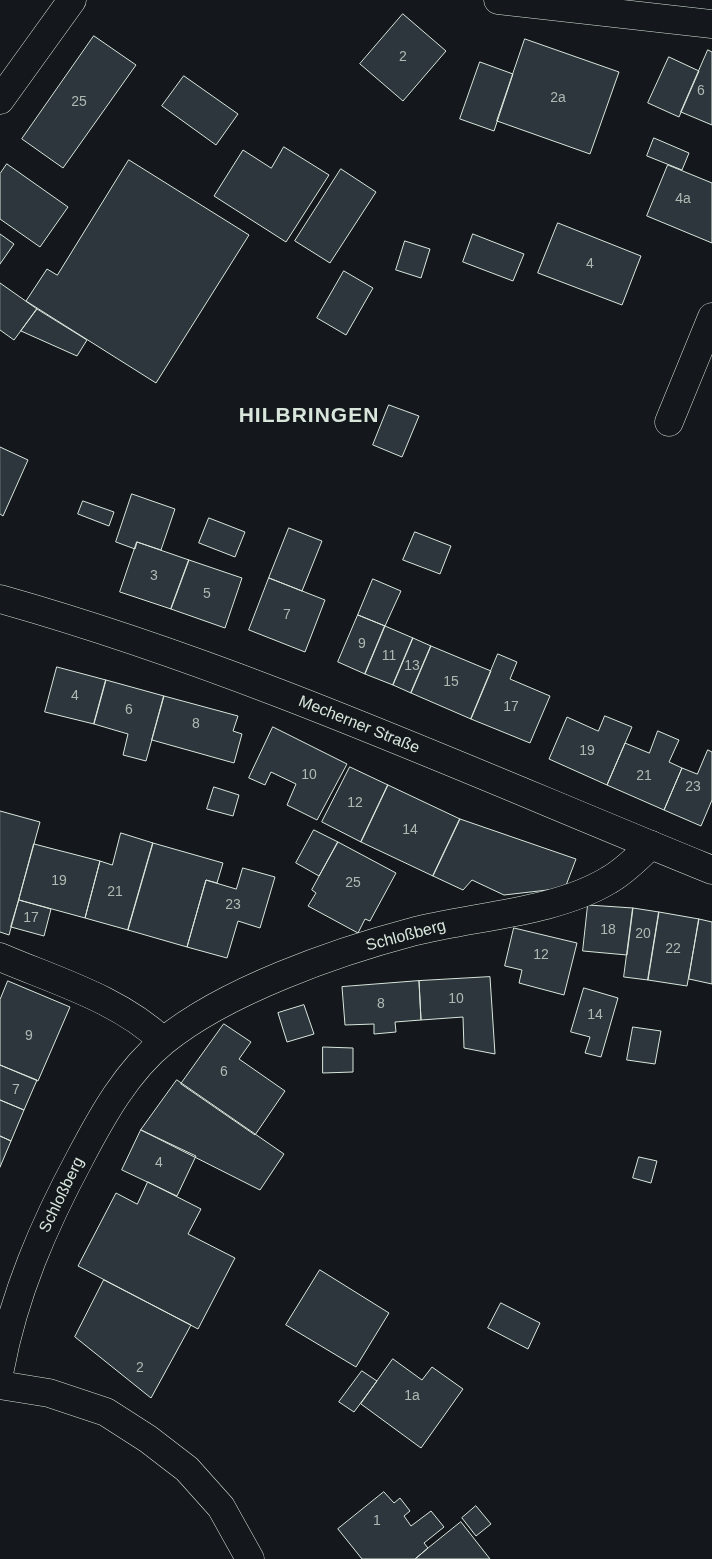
<!DOCTYPE html>
<meta charset="utf-8">
<style>
body{margin:0}
canvas{display:block;background:#14181c}
</style>
<canvas width="712" height="1559"></canvas>
<script>
const context = document.querySelector('canvas').getContext('2d');
context.lineJoin = 'round';
function fill(path, color) { context.fillStyle = color; context.fill(path, 'evenodd'); }
function trace(path, color, width, dash) { context.strokeStyle = color; context.lineWidth = width; context.lineCap = dash ? 'butt' : 'round'; context.setLineDash(dash || []); context.stroke(path); }
function write(font, color, halo, rows, align = 'center') {
  context.font = font + ' Arial,sans-serif'; context.lineWidth = 4; context.setLineDash([]); context.textBaseline = 'middle'; context.strokeStyle = halo; context.fillStyle = color; for (const [text, x, y, turn = 0] of rows) {
    context.save(); context.translate(x, y); context.rotate((+turn || 0) * Math.PI / 180); context.textAlign = isNaN(turn) ? turn : align; if (halo) context.strokeText(text, 0, 0); context.fillText(text, 0, 0); context.restore();
  }
}
const building = new Path2D(`
 M 403,14 L 446,51 L 403,101 L 360,64 Z
 M 94,36 L 136,65 L 63,168 L 22,139 Z
 M 525,39 L 619,72 L 590,154 L 497,121 Z
 M 708,50 L 712,52 L 712,125 L 681,112 Z
 M 669,57 L 699,71 L 679,117 L 648,103 Z
 M 480,62 L 513,74 L 494,131 L 460,119 Z
 M 184,76 L 238,114 L 216,145 L 162,106 Z
 M 654,138 L 689,153 L 682,170 L 647,156 Z
 M 284,147 L 329,175 L 286,242 L 214,196 L 243,150 L 271,168 Z
 M 129,160 L 249,235 L 156,383 L 26,301 L 47,269 L 57,275 Z
 M 7,164 L 68,207 L 40,247 L 0,219 L 0,174 Z
 M 668,165 L 712,183 L 712,243 L 647,216 Z
 M 341,169 L 376,192 L 330,263 L 295,241 Z
 M 558,223 L 641,256 L 622,305 L 538,273 Z
 M 0,234 L 14,244 L 0,264 Z
 M 473,234 L 524,254 L 513,281 L 463,262 Z
 M 405,241 L 430,249 L 421,278 L 396,270 Z
 M 344,271 L 373,288 L 346,335 L 317,318 Z
 M 0,283 L 37,309 L 14,340 L 0,330 Z
 M 37,309 L 87,340 L 77,356 L 21,331 Z
 M 389,405 L 419,416 L 402,457 L 373,445 Z
 M 0,447 L 28,460 L 3,516 L 0,514 Z
 M 132,494 L 175,509 L 161,550 L 137,542 L 135,549 L 116,542 Z
 M 83,501 L 114,512 L 109,526 L 78,514 Z
 M 209,518 L 245,532 L 235,557 L 199,543 Z
 M 289,528 L 322,541 L 302,591 L 269,578 Z
 M 415,532 L 451,546 L 440,574 L 403,560 Z
 M 137,542 L 189,560 L 171,609 L 120,592 Z
 M 189,560 L 242,578 L 225,628 L 171,609 Z
 M 269,578 L 325,600 L 305,652 L 249,630 Z
 M 373,579 L 401,591 L 385,626 L 358,615 Z
 M 358,615 L 385,626 L 365,674 L 338,662 Z
 M 385,626 L 413,638 L 393,685 L 365,674 Z
 M 413,638 L 431,646 L 411,693 L 393,685 Z
 M 431,646 L 491,671 L 471,719 L 411,693 Z
 M 498,654 L 517,662 L 510,679 L 550,696 L 530,743 L 471,719 Z
 M 57,667 L 106,680 L 94,724 L 45,712 Z
 M 106,680 L 164,696 L 146,761 L 123,755 L 128,734 L 94,724 Z
 M 164,696 L 238,716 L 233,731 L 242,734 L 234,763 L 152,740 Z
 M 605,716 L 632,727 L 607,785 L 549,759 L 567,717 L 598,731 Z
 M 273,727 L 347,764 L 317,820 L 287,805 L 296,784 L 271,772 L 265,785 L 249,778 Z
 M 658,731 L 679,740 L 669,762 L 682,768 L 664,810 L 607,785 L 625,743 L 649,753 Z
 M 708,750 L 712,752 L 712,800 L 701,826 L 664,810 L 682,768 L 697,774 Z
 M 350,767 L 388,785 L 361,842 L 322,822 Z
 M 388,785 L 460,819 L 433,876 L 361,842 Z
 M 214,787 L 239,795 L 233,816 L 207,809 Z
 M 0,811 L 40,822 L 9,935 L 0,932 Z
 M 460,819 L 576,859 L 565,888 L 504,895 L 472,880 L 463,890 L 433,876 Z
 M 314,830 L 338,842 L 319,876 L 296,863 Z
 M 121,833 L 153,843 L 128,930 L 85,918 L 100,861 L 112,865 Z
 M 338,842 L 396,873 L 370,921 L 365,919 L 358,933 L 308,906 L 316,893 L 312,890 Z
 M 153,843 L 223,863 L 217,883 L 206,880 L 187,947 L 128,930 Z
 M 34,844 L 100,861 L 85,918 L 19,900 Z
 M 243,868 L 275,877 L 260,928 L 238,921 L 227,958 L 187,947 L 206,880 L 236,889 Z
 M 19,900 L 51,909 L 44,936 L 11,927 Z
 M 588,905 L 633,908 L 627,955 L 583,951 Z
 M 633,908 L 659,912 L 648,980 L 624,977 Z
 M 659,912 L 699,919 L 687,986 L 648,980 Z
 M 699,919 L 712,922 L 712,984 L 689,979 Z
 M 514,928 L 577,943 L 564,995 L 519,983 L 522,970 L 505,966 Z
 M 490,977 L 495,1054 L 464,1048 L 463,1017 L 421,1020 L 419,981 Z
 M 8,981 L 70,1007 L 38,1081 L 0,1065 L 0,1000 Z
 M 419,981 L 421,1020 L 395,1022 L 396,1032 L 374,1034 L 374,1024 L 345,1025 L 342,987 Z
 M 584,988 L 618,998 L 601,1057 L 585,1053 L 590,1037 L 571,1032 Z
 M 304,1005 L 314,1034 L 287,1042 L 278,1013 Z
 M 224,1024 L 251,1042 L 239,1059 L 285,1091 L 255,1135 L 181,1084 Z
 M 633,1027 L 661,1031 L 655,1064 L 627,1060 Z
 M 323,1047 L 353,1048 L 353,1072 L 323,1073 Z
 M 0,1065 L 37,1080 L 24,1110 L 0,1100 Z
 M 177,1080 L 284,1154 L 260,1190 L 141,1130 Z
 M 0,1100 L 24,1110 L 11,1141 L 0,1136 Z
 M 141,1130 L 196,1156 L 177,1196 L 122,1170 Z
 M 0,1136 L 11,1141 L 0,1167 Z
 M 639,1157 L 657,1161 L 651,1183 L 633,1178 Z
 M 148,1182 L 201,1209 L 188,1234 L 235,1258 L 198,1329 L 78,1266 L 116,1193 L 137,1204 Z
 M 320,1270 L 389,1313 L 356,1367 L 286,1325 Z
 M 104,1280 L 191,1325 L 151,1398 L 75,1337 Z
 M 501,1303 L 540,1323 L 528,1349 L 488,1328 Z
 M 393,1359 L 422,1380 L 432,1367 L 463,1389 L 421,1448 L 361,1404 Z
 M 362,1371 L 377,1381 L 354,1412 L 339,1402 Z
 M 384,1492 L 394,1503 L 400,1498 L 410,1511 L 404,1516 L 411,1526 L 431,1511 L 444,1527 L 424,1543 L 428,1548 L 415,1559 L 362,1559 L 338,1529 Z
 M 476,1506 L 491,1524 L 476,1536 L 462,1518 Z
 M 461,1522 L 490,1559 L 415,1559 L 428,1548 Z`);
fill(building, '#2c363c');
trace(building, '#d8e6dc', 1);
const street = new Path2D(`
 M 498,0 L 712,24
 M 669,422 L 712,317
 M 0,957 C 56,981 119,999 163,1041
 M 0,1369 C 14,1294 44,1225 80,1158 C 102,1116 127,1071 164,1041 C 225,991 336,952 412,932 C 473,916 555,913 609,880 C 625,871 637,858 651,845`);
const secondary = new Path2D(`
 M 0,100 L 72,0
 M 0,599 C 245,668 477,775 712,870
 M 0,1385 L 49,1393 L 106,1412 L 148,1439 L 187,1469 L 221,1507 L 250,1559`);
trace(street, '#d8e6dc', 29);
trace(secondary, '#d8e6dc', 29);
trace(street, '#14181c', 28);
trace(secondary, '#14181c', 28);
write('14px', '#adbab4', null, [
 ["2",403,57],
 ["6",701,91],
 ["2a",558,98],
 ["25",79,102],
 ["4a",683,199],
 ["4",590,264],
 ["3",154,576],
 ["5",207,594],
 ["7",287,615],
 ["9",362,644],
 ["11",389,656],
 ["13",412,666],
 ["15",451,682],
 ["4",75,696],
 ["17",511,707],
 ["6",129,710],
 ["8",196,724],
 ["19",587,751],
 ["10",309,775],
 ["21",644,776],
 ["23",693,787],
 ["12",355,803],
 ["14",410,830],
 ["19",59,881],
 ["25",353,883],
 ["21",115,892],
 ["23",233,905],
 ["17",31,918],
 ["18",608,930],
 ["20",643,934],
 ["22",673,949],
 ["12",541,955],
 ["10",456,999],
 ["8",381,1004],
 ["14",595,1015],
 ["9",29,1036],
 ["6",224,1072],
 ["7",16,1090],
 ["4",159,1163],
 ["2",140,1368],
 ["1a",412,1396],
 ["1",377,1521]
]);
write('16px', '#d8e6dc', '#14181c', [
 ["Mecherner Straße",359,725,22],
 ["Schloßberg",406,936,-15],
 ["Schloßberg",62,1195,-64]
]);
context.letterSpacing = '1px';
write('bold 21px', '#d8e6dc', '#14181c', [
 ["HILBRINGEN",309,416]
]);
context.letterSpacing = '0px';
</script>
